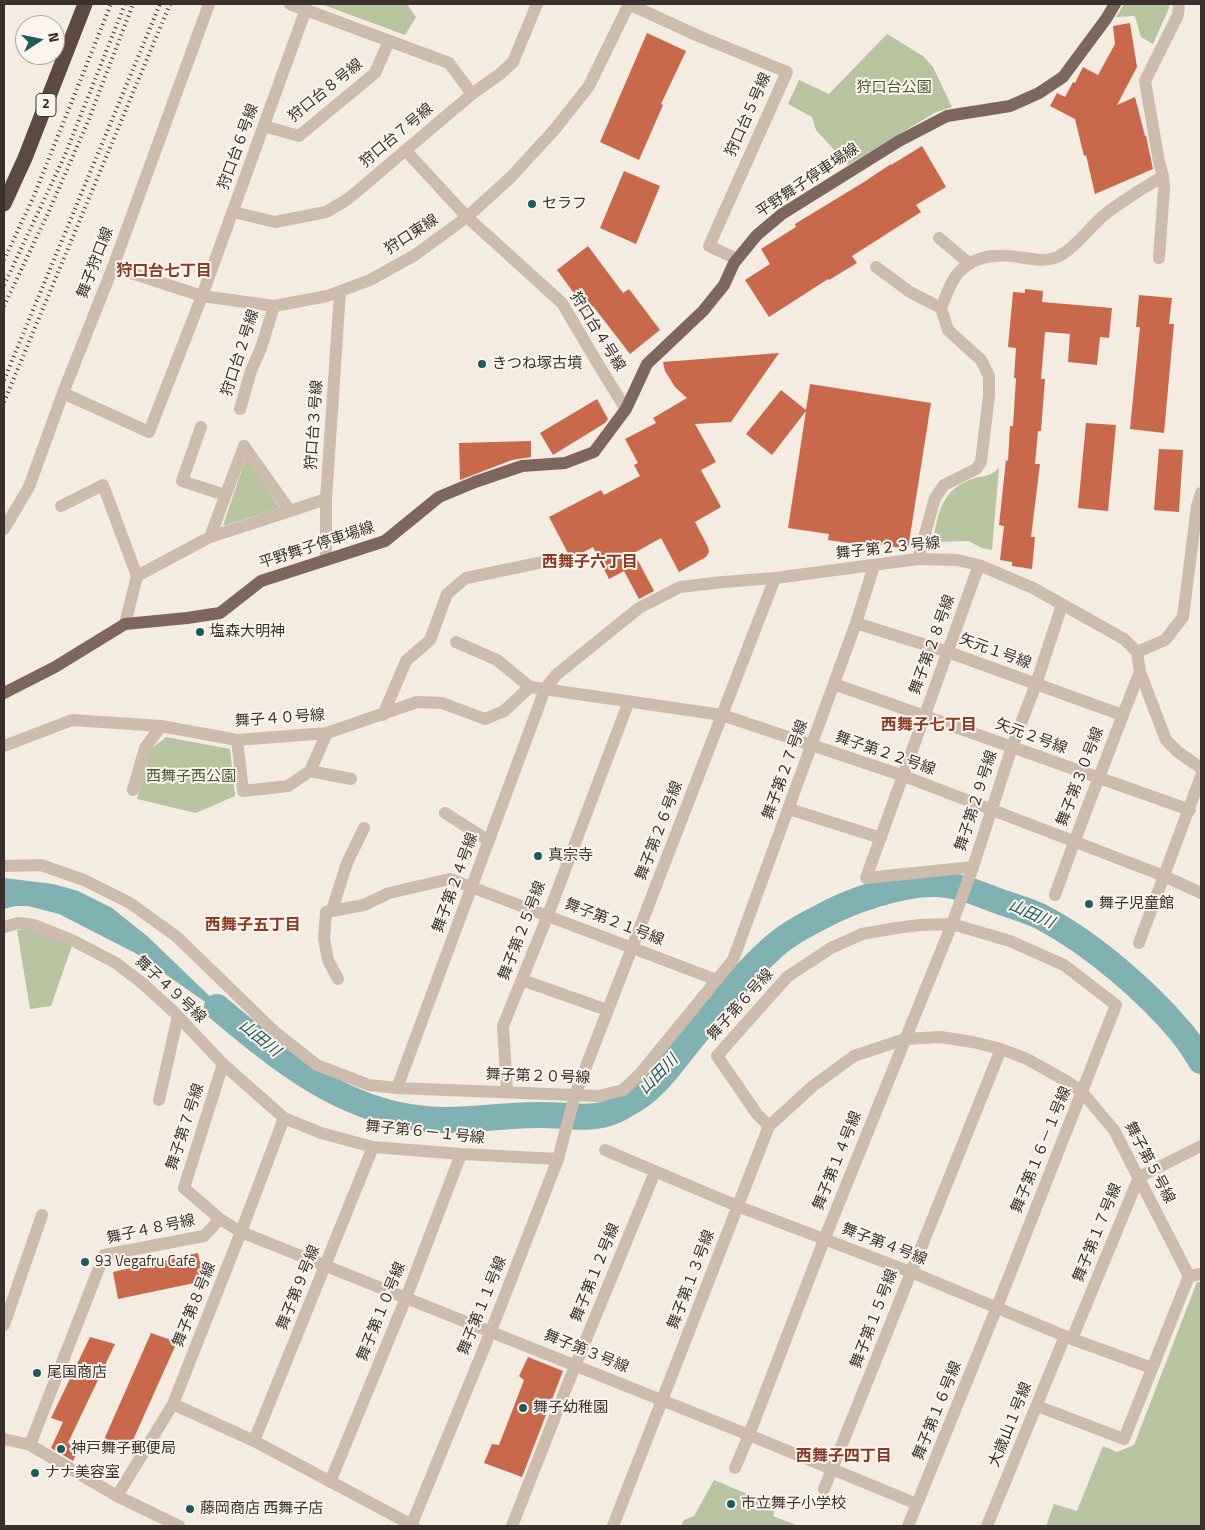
<!DOCTYPE html>
<meta charset="utf-8">
<style>
body{margin:0}
#map{position:relative;width:1205px;height:1530px;overflow:hidden;background:#f4ebe1;font-family:"Titillium Web",sans-serif}
canvas{display:block}
.frame{position:absolute;inset:0;border:5px solid #3b302b;pointer-events:none}
.north{position:absolute;left:15px;top:15px;width:50px;height:50px;box-sizing:border-box;background:#fbf5ee;border:1px solid #aea6a0;border-radius:50%;rotate:79deg;font-size:14px;font-weight:700;line-height:20px;text-align:center;color:#3b302b}
.north::after{content:'';display:block;margin:auto;width:18px;height:22px;background:#1f5a5e;clip-path:polygon(50% 0,100% 100%,50% 72%,0 100%)}
</style>
<div id="map">
<canvas width="1205" height="1530"></canvas>
<div class="frame"></div>
<div class="north">N</div>
</div>
<script>
const context = document.querySelector('canvas').getContext('2d');
context.lineJoin = 'round';
function fill(path, color) { context.fillStyle = color; context.fill(path, 'evenodd'); }
function trace(path, color, width, dash) { context.strokeStyle = color; context.lineWidth = width; context.lineCap = dash ? 'butt' : 'round'; context.setLineDash(dash || []); context.stroke(path); }
function write(font, color, halo, rows, align = 'center') {
  context.font = font + ' "Titillium Web","Noto Sans JP",sans-serif'; context.lineWidth = 4; context.setLineDash([]); context.textBaseline = 'middle'; context.strokeStyle = halo; context.fillStyle = color; for (const [text, x, y, turn = 0] of rows) {
    context.save(); context.translate(x, y); context.rotate((+turn || 0) * Math.PI / 180); context.textAlign = isNaN(turn) ? turn : align; if (halo) context.strokeText(text, 0, 0); context.fillText(text, 0, 0); context.restore();
  }
}
fill(new Path2D(`
 M 321,4 L 407,4 L 416,17 L 405,35 Z
 M 1124,4 L 1169,4 L 1169,8 L 1153,44 L 1141,37 L 1135,16 L 1116,17 Z
 M 887,34 L 923,56 L 933,67 L 952,107 L 936,112 L 848,165 L 816,130 L 812,117 L 788,104 L 799,80 L 829,94 Z
 M 246,457 L 280,508 L 223,526 Z
 M 999,468 L 992,550 L 982,548 L 968,541 L 933,542 C 938,512 942,488 975,478 C 987,475 989,477 999,468 Z
 M 166,737 L 230,749 L 235,796 L 196,813 L 137,799 L 150,750 Z
 M 33,929 L 72,946 L 51,1006 L 30,1009 L 17,930 Z
 M 1197,1282 L 1201,1282 L 1201,1526 L 1046,1526 L 1054,1504 L 1077,1511 L 1103,1446 L 1117,1452 L 1134,1445 Z
 M 714,1480 L 776,1506 L 773,1516 L 796,1525 L 795,1526 L 681,1526 L 684,1520 L 694,1516 Z`), '#b8c4a0');
fill(new Path2D(`
 M 4,878 L 53,884 L 78,891 L 112,908 L 147,936 L 244,1029 L 135,953 L 59,914 L 28,906 L 15,906 L 4,909 Z`), '#7fb0b2');
trace(new Path2D(`
 M 217,1007 C 279,1059 341,1111 425,1119 C 462,1123 499,1115 536,1115 C 559,1114 584,1120 606,1114 C 613,1112 621,1108 627,1104 C 652,1092 668,1068 685,1047 C 712,1014 739,978 770,950 C 784,936 802,927 819,918 C 849,901 901,883 936,884 C 958,885 978,893 998,901 C 1014,907 1032,911 1047,920 C 1093,945 1148,992 1181,1032 C 1189,1041 1195,1051 1201,1061`), '#7fb0b2', 26);
fill(new Path2D(`
 M 1130,23 L 1137,67 L 1117,105 L 1135,97 L 1145,136 L 1146,136 L 1153,169 L 1095,194 L 1086,155 L 1084,156 L 1075,119 L 1050,106 L 1057,93 L 1065,97 L 1073,82 L 1075,83 L 1083,67 L 1098,75 L 1115,44 L 1113,26 Z
 M 647,33 L 686,51 L 661,104 L 663,105 L 639,160 L 600,142 Z
 M 922,146 L 946,187 L 916,205 L 921,212 L 852,256 L 857,263 L 829,280 L 828,279 L 769,317 L 745,280 L 770,264 L 761,249 L 796,227 L 795,224 L 864,182 L 891,164 L 891,165 Z
 M 624,171 L 660,186 L 636,244 L 600,228 Z
 M 588,246 L 623,293 L 629,289 L 660,330 L 630,354 L 593,306 L 587,311 L 557,270 Z
 M 1025,289 L 1043,291 L 1042,302 L 1112,308 L 1109,338 L 1100,337 L 1097,365 L 1068,362 L 1070,334 L 1045,332 L 1041,379 L 1045,379 L 1041,431 L 1038,431 L 1035,464 L 1040,464 L 1031,537 L 1035,537 L 1032,569 L 1012,566 L 1012,562 L 1000,560 L 1004,526 L 999,525 L 1006,460 L 1008,461 L 1010,426 L 1013,426 L 1016,378 L 1014,378 L 1016,348 L 1008,347 L 1013,292 L 1025,293 Z
 M 1139,295 L 1172,298 L 1169,324 L 1174,324 L 1164,433 L 1130,429 L 1140,327 L 1136,327 Z
 M 779,353 L 731,422 L 695,424 L 716,462 L 701,470 L 721,507 L 695,522 L 708,547 L 709,552 L 706,557 L 679,572 L 661,538 L 634,553 L 654,591 L 639,599 L 624,571 L 609,579 L 593,547 L 571,559 L 549,517 L 601,490 L 604,495 L 640,476 L 634,465 L 638,463 L 625,439 L 656,423 L 653,418 L 687,398 L 675,387 L 665,371 L 663,362 Z
 M 810,384 L 931,403 L 908,549 L 862,542 L 862,545 L 828,540 L 829,534 L 788,528 L 806,411 L 772,455 L 746,434 L 781,390 L 806,410 Z
 M 597,399 L 608,419 L 605,423 L 553,455 L 540,433 Z
 M 1086,423 L 1116,425 L 1108,511 L 1078,508 Z
 M 531,441 L 531,457 L 512,460 L 460,480 L 459,443 Z
 M 1159,449 L 1183,450 L 1179,512 L 1154,510 Z
 M 198,1253 L 204,1281 L 118,1299 L 113,1272 Z
 M 151,1333 L 177,1342 L 129,1449 L 103,1442 Z
 M 90,1337 L 115,1344 L 68,1443 L 79,1448 L 73,1461 L 51,1448 L 63,1422 L 51,1418 Z
 M 528,1357 L 563,1371 L 522,1477 L 484,1463 L 492,1444 L 499,1445 L 524,1380 L 519,1376 Z`), '#c8694b');
trace(new Path2D(`
 M 290,4 L 449,63 L 472,94
 M 629,4 L 696,35 L 787,72 L 709,246 L 737,259
 M 264,126 L 299,136 L 375,73 L 389,41
 M 406,151 L 467,217 L 562,303 L 604,374 L 626,409
 M 233,212 L 275,222 L 326,212 L 348,199 L 472,94 L 500,74 L 513,62 L 537,4
 M 939,238 L 970,264
 M 1159,258 L 1164,189 L 1163,176 L 1159,162 L 1145,81 L 1178,15 L 1179,4
 M 113,267 L 202,296 L 274,306 L 327,296 L 370,280 L 415,255 L 467,217 L 511,177 L 555,129 L 589,86 L 629,4
 M 876,267 L 910,292 L 941,308
 M 63,393 L 149,432 L 202,296 L 306,9
 M 240,409 L 251,371 L 261,348 L 274,306
 M 201,427 L 182,481 L 225,495
 M 61,506 L 103,485 L 137,576
 M 290,511 L 326,499
 M 4,529 L 29,487 L 63,393 L 113,267 L 209,4
 M 210,537 L 244,446
 M 918,559 L 935,498 L 944,485 L 976,469 L 981,462 L 989,395 L 989,376 L 981,360 L 948,330 L 941,308 C 946,296 951,280 960,271 C 978,253 1002,254 1025,258 C 1037,260 1050,262 1061,255 C 1078,245 1088,229 1103,216 C 1121,201 1143,189 1163,176
 M 326,560 L 326,499 L 340,292
 M 856,623 L 948,652 L 1122,715
 M 125,624 L 137,576 L 210,537 L 290,511 L 244,446
 M 456,642 L 497,660 L 530,687
 M 1137,652 L 1165,640 L 1183,617 L 1197,506 L 1201,493
 M 834,684 L 1190,810
 M 383,715 L 406,661 L 430,640 L 447,594 L 466,578 L 548,561
 M 237,740 L 243,791 L 288,786 L 310,771 L 327,733
 M 4,746 L 72,720 L 161,726 L 237,740 L 327,733 L 417,702 L 442,703 L 485,719 L 504,711 L 530,687 L 722,715 L 904,776 L 1164,876 L 1201,893
 M 310,771 L 351,779
 M 133,790 L 145,748 L 161,726
 M 789,809 L 881,838
 M 445,813 L 489,841
 M 4,866 L 41,865 L 84,880 L 130,903 L 177,937 L 276,1033 L 317,1065 L 369,1085 L 397,1088 L 599,1096 L 623,1090 L 639,1075 L 733,960 L 856,623 L 874,566
 M 973,867 L 866,878 L 979,565
 M 1055,895 C 1069,856 1083,818 1098,780 C 1112,744 1125,708 1140,672
 M 332,910 L 347,863 L 364,828
 M 4,927 L 18,923 L 34,925 L 72,940 L 116,963 L 142,983 L 174,1012 L 223,1064 L 284,1118 L 321,1133 L 373,1147 L 461,1154 L 558,1159
 M 1139,943 L 1201,776
 M 338,979 L 328,960 L 324,939 L 326,912 L 364,905 L 389,893 L 450,879 L 717,980
 M 522,980 L 607,1010
 M 223,1064 L 184,1188 L 220,1219 L 241,1232 L 749,1435 L 917,1504
 M 397,1088 L 545,689 L 556,675 L 639,608 L 680,587 L 723,582 L 775,578 L 918,559 L 957,560 L 979,565 L 1033,588 L 1124,639 L 1137,652 L 1140,672 L 1166,740 L 1178,752 L 1201,768
 M 507,1092 L 503,1026 L 548,915 L 629,701
 M 159,1100 L 178,1016
 M 769,1126 L 813,1086 L 854,1056 L 905,1039 L 940,1037 L 973,1042 L 1001,1049 L 1027,1059 L 1068,1082 L 1082,1092 L 1114,1130 L 1189,1276
 M 605,1150 L 737,1206 L 911,1272 L 1072,1339 L 1152,1368
 M 4,1325 L 42,1215
 M 1072,1339 L 1139,1177 L 1201,1146
 M 173,1404 L 254,1441 L 414,1526
 M 1037,1406 L 1124,1439 L 1189,1276 L 1201,1274
 M 4,1439 L 30,1445 L 117,1496 L 179,1526
 M 254,1441 L 373,1147
 M 30,1445 L 104,1255 L 204,1236 L 220,1219
 M 735,1468 L 749,1435 L 824,1240 L 952,924 L 973,867 L 1012,747 L 1036,684 L 1062,605
 M 330,1482 L 406,1298 L 461,1154
 M 824,1489 L 1001,1049
 M 117,1496 L 173,1404 L 241,1232 L 284,1118
 M 411,1526 L 491,1331 L 558,1159 L 575,1095 L 775,578
 M 512,1526 L 575,1366 L 655,1172
 M 613,1526 C 666,1393 716,1259 769,1126 L 757,1114 L 717,1056 L 787,977 L 831,948 L 862,934 L 896,928 L 920,925 L 952,924 L 1010,941 L 1064,965 L 1116,1005 L 997,1307 L 908,1526
 M 987,1526 L 1065,1336`), '#cdbbac', 12);
trace(new Path2D(`
 M 4,693 L 55,667 L 125,624 L 187,618 L 220,613 L 261,581 L 385,541 L 439,497 L 475,482 L 522,466 L 565,463 L 594,452 L 626,409 L 647,364 L 703,311 L 724,285 L 734,263 L 757,235 L 782,214 L 899,141 L 947,116 L 1010,106 L 1039,93 L 1063,77 L 1106,19 L 1115,4`), '#7d675c', 12);
trace(new Path2D(`
 M 4,204 L 25,158 L 85,4`), '#5c4a42', 15);
trace(new Path2D(`
 M 4,260 L 33,198 L 111,4
 M 4,285 L 65,155 L 125,4
 M 4,306 L 50,209 L 89,119 L 133,4
 M 4,380 L 160,4
 M 4,402 L 170,4`), '#3b302b', 4, [1, 4]);
for (const [x, y, r, color] of [
 [532,204,5,"#1f5a5e"],
 [482,364,5,"#1f5a5e"],
 [200,632,5,"#1f5a5e"],
 [538,856,5,"#1f5a5e"],
 [1089,904,5,"#1f5a5e"],
 [85,1262,5,"#1f5a5e"],
 [37,1373,5,"#1f5a5e"],
 [523,1408,5,"#1f5a5e"],
 [61,1449,5,"#1f5a5e"],
 [35,1473,5,"#1f5a5e"],
 [731,1504,5,"#1f5a5e"],
 [190,1509,5,"#1f5a5e"]
]) { const dot = new Path2D(); dot.arc(x, y, r, 0, 2 * Math.PI); context.fillStyle = color; context.fill(dot); trace(dot, '#fbf5ee', 2); }
for (const [x, y, w] of [
 [46,105,20]
]) { const box = new Path2D(); box.roundRect(x - w / 2, y - 11.5, w, 23, 4); context.fillStyle = '#fbf5ee'; context.fill(box); trace(box, '#3b302b', 1); }
write('bold 14px', '#3b302b', null, [
 ["2",46,105]
]);
write('15px', '#4a5a2e', '#fbf5ee', [
 ["狩口台公園",894,88],
 ["西舞子西公園",191,777]
]);
write('15px', '#3b302b', '#fbf5ee', [
 ["狩口台８号線",326,91,-39],
 ["狩口台５号線",749,115,-66],
 ["狩口台７号線",397,136,-40],
 ["狩口台６号線",239,147,-70],
 ["平野舞子停車場線",808,181,-34],
 ["狩口東線",412,235,-33],
 ["舞子狩口線",96,263,-69],
 ["狩口台４号線",597,332,58],
 ["狩口台２号線",241,353,-72],
 ["狩口台３号線",315,425,-86],
 ["平野舞子停車場線",317,546,-18],
 ["舞子第２３号線",888,549,-6],
 ["舞子第２８号線",933,645,-70],
 ["矢元１号線",995,652,20],
 ["舞子４０号線",280,719,-4],
 ["矢元２号線",1031,737,20],
 ["舞子第２２号線",885,754,19],
 ["舞子第２７号線",786,770,-70],
 ["舞子第３０号線",1081,777,-69],
 ["舞子第２９号線",977,801,-72],
 ["舞子第２６号線",660,831,-69],
 ["舞子第２４号線",456,883,-70],
 ["舞子第２１号線",614,923,21],
 ["舞子第２５号線",523,931,-69],
 ["舞子４９号線",170,990,43],
 ["舞子第６号線",741,1005,-48],
 ["舞子第２０号線",538,1077,2],
 ["舞子第７号線",186,1127,-72],
 ["舞子第６－１号線",425,1133,6],
 ["舞子第１６－１号線",1042,1150,-68],
 ["舞子第１４号線",838,1161,-68],
 ["舞子第５号線",1149,1163,62],
 ["舞子４８号線",151,1230,-12],
 ["舞子第１７号線",1098,1233,-68],
 ["舞子第４号線",884,1245,21],
 ["舞子第１２号線",596,1273,-68],
 ["舞子第１３号線",692,1280,-69],
 ["舞子第９号線",299,1288,-68],
 ["舞子第８号線",195,1305,-68],
 ["舞子第１１号線",483,1306,-68],
 ["舞子第１０号線",382,1312,-68],
 ["舞子第１５号線",875,1319,-69],
 ["舞子第３号線",586,1352,22],
 ["舞子第１６号線",938,1411,-68],
 ["大歳山１号線",1011,1425,-68]
]);
write('15px', '#3b302b', '#fbf5ee', [
 ["セラフ",542,204],
 ["きつね塚古墳",492,364],
 ["塩森大明神",210,632],
 ["真宗寺",548,856],
 ["舞子児童館",1099,904],
 ["93 Vegafru Cafe",95,1262],
 ["尾国商店",47,1373],
 ["舞子幼稚園",533,1408],
 ["神戸舞子郵便局",71,1449],
 ["ナナ美容室",45,1473],
 ["市立舞子小学校",741,1504],
 ["藤岡商店 西舞子店",200,1509]
], 'left');
write('bold 16px', '#8c3b22', '#fbf5ee', [
 ["狩口台七丁目",164,272],
 ["西舞子六丁目",590,563],
 ["西舞子七丁目",929,726],
 ["西舞子五丁目",253,926],
 ["西舞子四丁目",844,1457]
]);
write('italic 16px', '#1f5a5e', '#fbf5ee', [
 ["山田川",1031,915,24],
 ["山田川",259,1039,39],
 ["山田川",659,1075,-46]
]);
</script>
